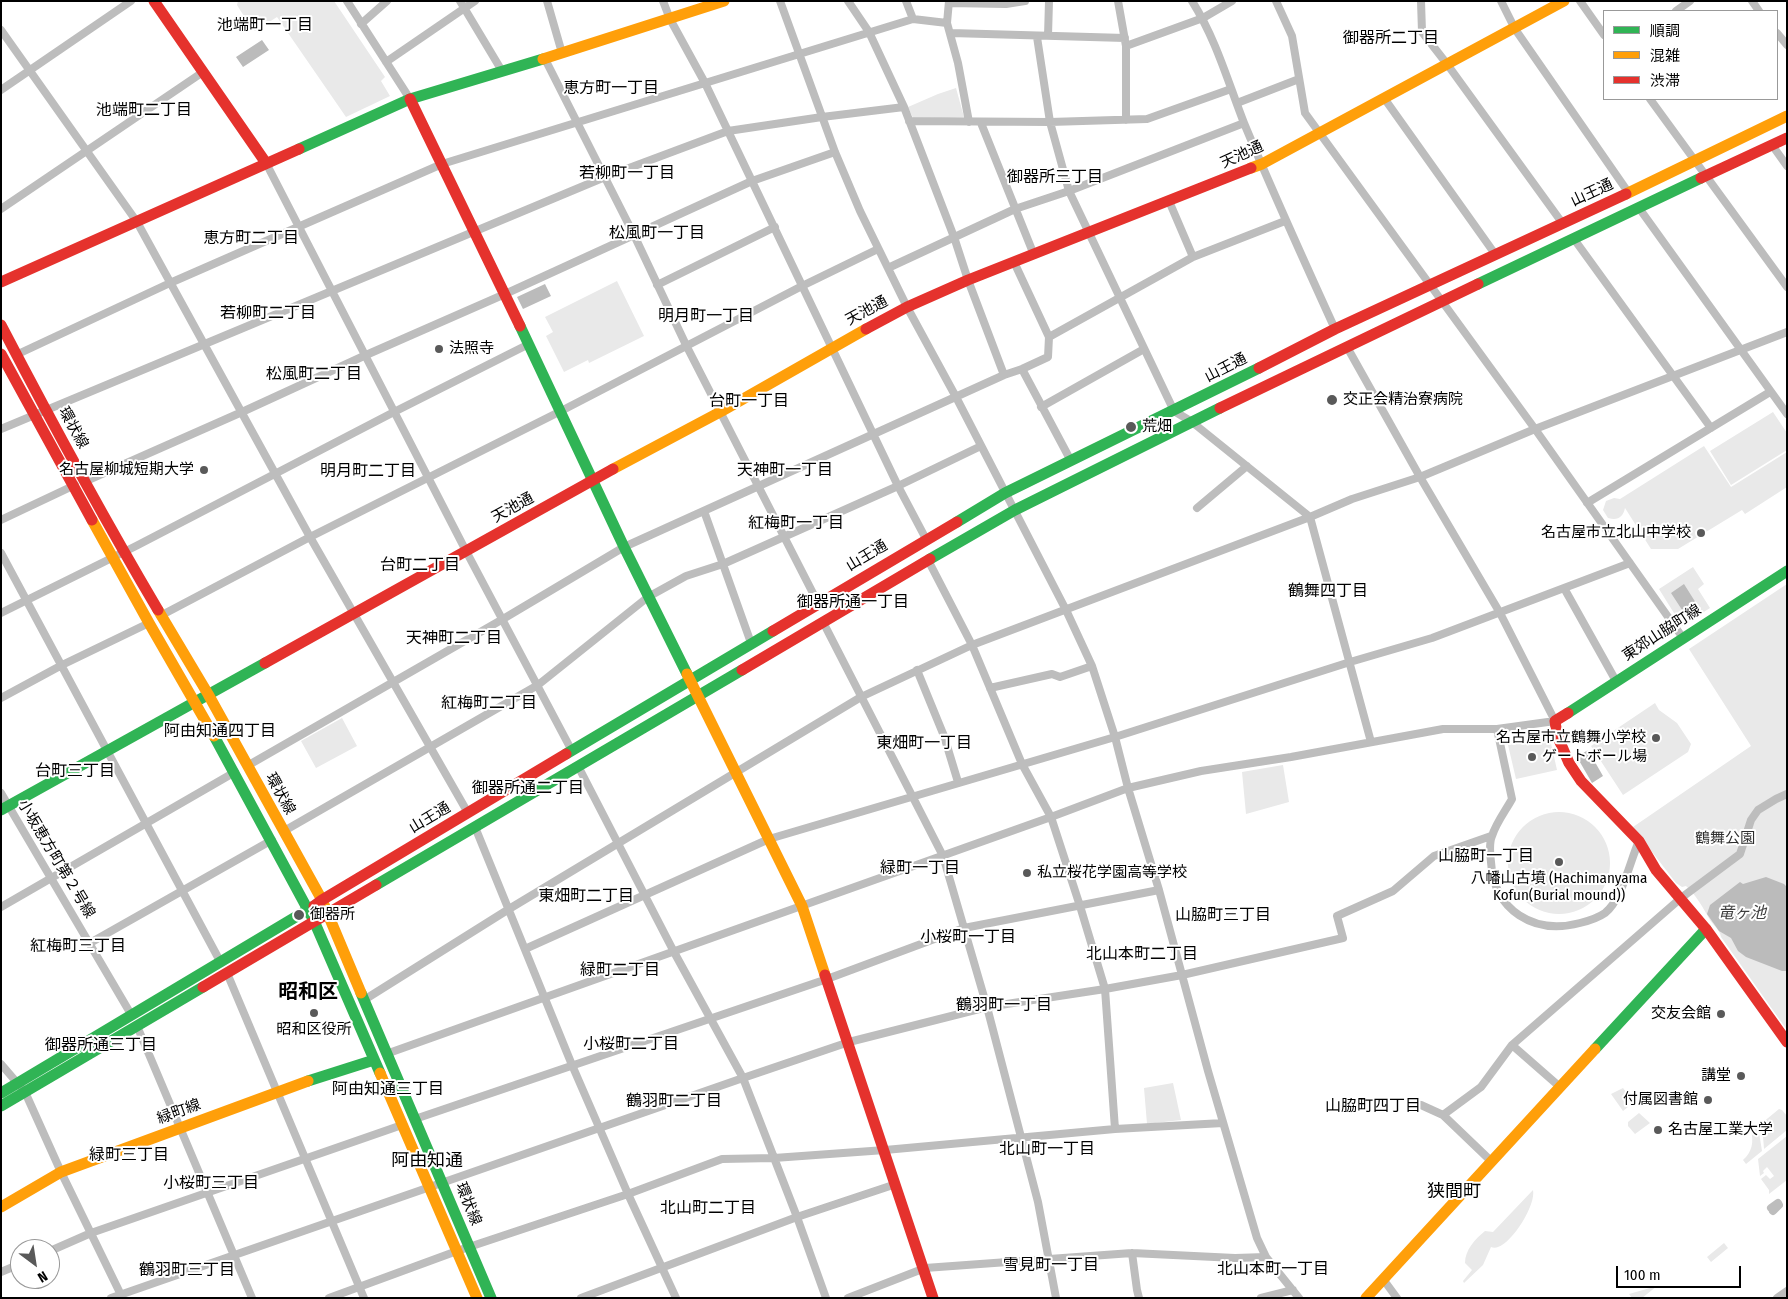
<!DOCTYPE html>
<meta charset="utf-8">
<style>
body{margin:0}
#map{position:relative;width:1788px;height:1299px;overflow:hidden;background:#fff;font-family:"Fira Sans Condensed","Noto Sans JP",sans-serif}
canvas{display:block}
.frame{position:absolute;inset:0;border:2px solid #000;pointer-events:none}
.legend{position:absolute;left:1603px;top:10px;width:175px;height:90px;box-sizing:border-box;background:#fff;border:1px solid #999;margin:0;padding:6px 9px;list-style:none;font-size:15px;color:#000}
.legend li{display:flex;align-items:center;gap:10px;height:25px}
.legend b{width:25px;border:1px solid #999}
.north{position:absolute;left:10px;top:1239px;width:50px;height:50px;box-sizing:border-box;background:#fff;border:1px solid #999;border-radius:50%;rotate:149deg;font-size:14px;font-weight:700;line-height:20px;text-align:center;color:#000}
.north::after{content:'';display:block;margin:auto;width:18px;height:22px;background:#595959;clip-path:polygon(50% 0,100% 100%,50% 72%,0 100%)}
.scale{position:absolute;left:1616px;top:1266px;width:125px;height:22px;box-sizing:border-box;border:2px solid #000;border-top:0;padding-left:6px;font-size:15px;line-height:18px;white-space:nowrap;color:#000;-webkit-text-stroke:4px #fff;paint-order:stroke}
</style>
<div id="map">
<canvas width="1788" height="1299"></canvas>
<div class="frame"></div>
<ul class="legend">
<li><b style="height:6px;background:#30b455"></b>順調</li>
<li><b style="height:6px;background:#ff9f0a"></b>混雑</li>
<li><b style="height:6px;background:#e5322d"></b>渋滞</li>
</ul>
<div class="north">N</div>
<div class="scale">100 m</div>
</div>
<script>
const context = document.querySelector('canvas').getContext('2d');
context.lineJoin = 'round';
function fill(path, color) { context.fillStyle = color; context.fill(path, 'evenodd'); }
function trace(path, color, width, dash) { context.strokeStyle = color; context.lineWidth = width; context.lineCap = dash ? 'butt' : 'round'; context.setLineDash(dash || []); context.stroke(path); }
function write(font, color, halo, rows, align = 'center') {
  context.font = font + ' "Fira Sans Condensed","Noto Sans JP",sans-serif'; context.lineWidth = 4; context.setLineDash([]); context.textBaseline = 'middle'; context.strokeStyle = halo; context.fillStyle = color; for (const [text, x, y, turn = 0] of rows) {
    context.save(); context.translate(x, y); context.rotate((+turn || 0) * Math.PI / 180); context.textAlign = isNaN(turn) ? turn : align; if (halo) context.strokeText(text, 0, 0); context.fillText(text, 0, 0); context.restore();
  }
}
fill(new Path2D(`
 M 238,1 L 334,1 L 385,77 L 381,81 L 390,96 L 346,117 L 277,17 L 255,31 L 252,29 L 237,5 Z
 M 956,88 L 964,117 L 913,118 L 908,107 L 938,94 Z
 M 617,281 L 644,336 L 589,363 L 588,360 L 564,372 L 546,336 L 553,332 L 545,317 Z
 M 1773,412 L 1787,433 L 1787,450 L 1731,485 L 1710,451 Z
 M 1704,446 L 1731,487 L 1787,452 L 1787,487 L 1745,514 L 1742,510 L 1678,549 L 1651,549 L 1625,508 C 1623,517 1618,521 1608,518 L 1603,510 L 1606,501 L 1614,498 L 1620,499 Z
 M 1693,567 L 1704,584 L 1698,589 L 1710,608 L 1682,626 L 1659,589 Z
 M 1787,584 L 1787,1030 L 1721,937 C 1720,930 1714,926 1710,920 C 1703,908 1697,896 1686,886 L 1682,887 L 1676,883 L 1633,827 L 1751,746 L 1689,649 Z
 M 1655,703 L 1659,710 L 1677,723 L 1691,744 L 1688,752 L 1623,795 L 1591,746 Z
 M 342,718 L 357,746 L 316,768 L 301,741 Z
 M 1550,739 L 1557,770 L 1516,779 L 1508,745 Z
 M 1283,765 L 1289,802 L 1246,814 L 1242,772 Z
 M1508 863a51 51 0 1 1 102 0a51 51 0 1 1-102 0Z
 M 1173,1083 L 1181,1120 L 1147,1124 L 1144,1088 Z
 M 1623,1088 L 1626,1092 L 1626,1102 L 1628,1107 L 1623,1111 L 1611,1094 Z
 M 1779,1109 L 1782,1110 L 1787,1116 L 1787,1130 L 1764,1149 L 1762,1123 Z
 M 1639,1113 L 1650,1123 L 1635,1134 L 1628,1126 L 1628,1122 Z
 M 1758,1126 L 1762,1151 L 1746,1164 L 1743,1160 C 1752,1152 1754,1142 1751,1131 Z
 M 1787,1136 L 1787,1180 L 1769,1194 L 1769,1190 L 1761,1179 L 1766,1175 L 1770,1179 L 1774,1176 L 1767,1167 L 1763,1171 L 1764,1173 L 1760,1176 L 1758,1159 Z
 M 1533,1190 C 1536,1205 1513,1242 1498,1247 C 1496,1248 1493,1248 1491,1247 L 1483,1265 L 1464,1283 L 1463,1281 L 1472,1270 L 1465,1263 C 1465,1250 1475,1239 1485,1231 L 1493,1232 Z
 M 1724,1243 L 1728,1248 L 1711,1262 L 1707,1257 Z
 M 1657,1286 L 1642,1298 L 1632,1298 L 1629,1294 Z`), '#e9e9e9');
fill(new Path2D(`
 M 262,40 L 269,50 L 243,67 L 236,57 Z
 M 545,284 L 551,296 L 523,309 L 517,297 Z
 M 1684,584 L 1701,611 L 1688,619 L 1671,593 Z
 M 1588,750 L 1603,776 L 1592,783 L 1577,757 Z
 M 1766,877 L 1784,884 L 1787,887 L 1787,971 L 1782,971 L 1746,957 L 1738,951 L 1731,938 L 1719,931 L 1707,914 L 1710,905 L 1740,882 L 1743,884 Z`), '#bbb');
trace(new Path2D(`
 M 347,1 L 410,99
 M 460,1 L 502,71
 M 547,1 L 562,53
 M 663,1 L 670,19 L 705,83 L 898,486 L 926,539
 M 780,1 L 835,152 L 860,211 L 907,307 L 956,397 L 1066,610 L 1092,666 L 1115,737 L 1128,788 L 1159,890 L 1208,1071 L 1257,1238 L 1266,1257 L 1299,1298
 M 848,1 L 869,32 L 904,107 L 954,237 L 968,280 L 1004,375
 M 906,1 L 913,19
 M 949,1 L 947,23 L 958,63 L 969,122
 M 1118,1 L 1126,46 L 1126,120
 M 1192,1 C 1216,39 1228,82 1244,123 C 1273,193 1304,261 1335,329
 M 1276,1 L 1292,36 L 1305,113 L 1535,429 L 1683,638
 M 1421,1 L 1422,32 L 1447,64 L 1563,224
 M 1501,1 L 1515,29 L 1628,192
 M 1580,1 L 1604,35
 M 1752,1 L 1759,11
 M 949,3 L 1006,4 L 1025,1
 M 1676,11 L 1690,1
 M 361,24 L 387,1
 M 1,30 L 137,222 L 310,537 L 468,813
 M 951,33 L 1125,38
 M 1777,33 L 1787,45
 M 1048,36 L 1049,1
 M 1037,37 L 1050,122 L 1069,191 L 1174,411 L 1192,422 L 1310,517 L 1371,742
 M 1126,46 L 1203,18 L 1232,1
 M 545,59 L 634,235 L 686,345 L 818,603
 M 386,62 L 475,1
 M 1,90 L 131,1
 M 1384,98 L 1495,254
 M 1650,99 L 1787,287
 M 1237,103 L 1299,79
 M 909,121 L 1050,122 L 1147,119 L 1231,89
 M 981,123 L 1034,255
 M 1772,145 L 1787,166
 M 266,163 L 466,551 L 572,751
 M 1169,201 L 1193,257
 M 1639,208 L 1787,414
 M 1,209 L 203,72
 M 1574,239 L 1711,428
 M 888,268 L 1015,209 L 1069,191 L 1244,123
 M 657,285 L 775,227
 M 1049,337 L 1193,257 L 1285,221
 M 18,354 L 170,283 L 442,164 L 913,19 L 947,23
 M 1022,369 L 1071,461
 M 1041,407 L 1144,349
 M 1,429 L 605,177 L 728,131 L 822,117 L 904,107
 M 86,481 L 242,412 L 366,355 L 505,294 L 752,181 L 835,152
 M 1587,503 L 1770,392
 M 1197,508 L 1247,466
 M 704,511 L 751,643
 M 1,520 L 75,485
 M 1,553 L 221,963
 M 928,560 L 972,645 L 1022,764 L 1051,817 L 1080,906 L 1105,989 L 1115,1129
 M 1564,588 L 1616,681
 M 1,613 L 136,546 L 394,412 L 529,344
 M 160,616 L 310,537 L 561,411 L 802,286 L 878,249
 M 823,622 L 943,856 L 987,1007 L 1038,1202 L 1056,1298
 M 917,670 L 944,736 L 958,782
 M 990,688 L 1052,674 L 1060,677 L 1092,666
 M 1,698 L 62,665 L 149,623
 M 1497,729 L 1512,799 C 1506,810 1496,823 1492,836 C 1489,843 1490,854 1491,862 C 1494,911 1534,935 1580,923 C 1588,921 1598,918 1605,913 C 1622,900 1630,861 1639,841
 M 247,766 L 503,619 L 624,547 L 1004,375 L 1022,369 L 1048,357 L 1049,337 L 1014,262
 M 578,766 L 674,952 L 743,1078 L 797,1217 L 826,1298
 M 1,793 L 132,1016
 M 475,827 L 572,1065 L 628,1194 L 676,1298
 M 284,831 L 538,685 L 648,597 L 686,576 L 723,564 L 898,486 L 981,446
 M 1,907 L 235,772
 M 90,943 L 272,840
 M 525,949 L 769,839 L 1115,737 L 1350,662 L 1432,638 L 1630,563
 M 227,973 L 364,1298
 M 364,1000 L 509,909 L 861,697 L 972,645 L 1310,517 L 1352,499 L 1420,477 L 1535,429 L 1787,332
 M 137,1026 L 252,1298
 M 1512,1045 L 1560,1087
 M 386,1054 L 1051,817 L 1128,788 L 1201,771 L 1291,757 L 1443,729 L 1497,729 L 1555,721 L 1500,613 L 1420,477 L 1347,347
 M 1,1064 L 25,1092 L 61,1172 L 122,1297
 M 1421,1105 L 1443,1115 L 1491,1161
 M 1443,1115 L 1481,1087 L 1512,1045 L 1681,898 L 1740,854 L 1751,820 L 1758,810 L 1776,799 L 1787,794
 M 415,1119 L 827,979 L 964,928 L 1159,890
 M 1771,1208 L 1778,1203 L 1779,1205 L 1773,1211
 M 50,1251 L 91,1233 L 402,1125
 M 1132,1253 L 1137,1290 L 1139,1298
 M 1,1272 L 20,1264
 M 1383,1279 L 1397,1298
 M 111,1298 L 743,1078 L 849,1042 L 987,1007 L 1105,989 L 1182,975 L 1343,938 L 1337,916 L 1393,891 L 1434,856 L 1491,836
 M 329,1298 L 457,1251 L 628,1194 L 722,1159 L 774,1158 L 885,1150 L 1115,1129 L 1223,1123
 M 581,1298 L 797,1217 L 896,1184
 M 848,1298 L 925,1268 L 1132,1253 L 1235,1258 L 1266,1257
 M 1261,1298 L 1293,1290
 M 1777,1298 L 1787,1291`), '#bdbdbd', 8);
trace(new Path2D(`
 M 299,149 L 410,99 L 543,59
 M 1478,284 L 1701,178
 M 520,326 L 624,547 L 687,674
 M 957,522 L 1005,493 L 1259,368
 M 930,559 L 1015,510 L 1220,408
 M 1568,713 L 1787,571
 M 214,736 L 314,921 L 380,1073
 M 566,754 L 773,631
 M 1,810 L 265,663
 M 376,885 L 742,670
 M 361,993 L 491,1298
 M 1595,1049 L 1706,929
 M 308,1081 L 374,1060
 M 1,1093 L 314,906
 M 1,1106 L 203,987`), '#30b455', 11);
trace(new Path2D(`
 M 543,59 L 724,1
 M 1251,168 L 1262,164 L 1564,1
 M 1626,194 L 1787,116
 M 613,469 L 722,411 L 866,329
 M 92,520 L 149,623 L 214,736
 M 158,610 L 208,694 L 322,900 L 361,993
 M 687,674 L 802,906 L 825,975
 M 380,1073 L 477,1298
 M 1,1207 L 61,1172 L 308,1081
 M 1366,1298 L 1595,1049`), '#ff9f0a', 11);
trace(new Path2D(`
 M 154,1 L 266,163
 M 410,99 L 520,326
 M 1701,178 L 1787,138
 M 1,282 L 299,149
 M 1,325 C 51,421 103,517 158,610
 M 866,329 L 907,307 L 968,280 L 1251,168
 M 1,354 L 92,520
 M 1259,368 L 1335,329 L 1626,194
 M 1220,408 L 1478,284
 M 773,631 L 957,522
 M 265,663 L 613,469
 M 742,670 L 930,559
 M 1568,713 L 1555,721 L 1557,735 L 1569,763 L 1581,781 L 1639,841 L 1656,870 L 1706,929 L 1787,1042
 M 314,906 L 322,900 L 566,754
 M 825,975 L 933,1298
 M 203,987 L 376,885`), '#e5322d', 11);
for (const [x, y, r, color] of [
 [439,349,5,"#595959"],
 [1332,400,6,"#595959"],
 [1131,427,6,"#595959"],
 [204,470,5,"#595959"],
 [1701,533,5,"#595959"],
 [1656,738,5,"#595959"],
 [1532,757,5,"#595959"],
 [1559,862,5,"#595959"],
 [1027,873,5,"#595959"],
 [299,915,6,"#595959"],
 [314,1013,5,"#595959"],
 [1721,1014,5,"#595959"],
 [1741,1076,5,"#595959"],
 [1708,1100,5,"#595959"],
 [1658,1130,5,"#595959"]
]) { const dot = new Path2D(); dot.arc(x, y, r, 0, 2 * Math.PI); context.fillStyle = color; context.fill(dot); trace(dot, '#fff', 2); }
write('15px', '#000', '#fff', [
 ["天池通",1242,155,-24],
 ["山王通",1592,193,-25],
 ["天池通",867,311,-28],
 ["山王通",1226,368,-27],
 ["環状線",73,428,61],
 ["天池通",513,508,-29],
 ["山王通",867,556,-31],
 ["東郊山脇町線",1662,633,-33],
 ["環状線",280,794,61],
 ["山王通",430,818,-31],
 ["小坂恵方町第２号線",56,859,59],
 ["緑町線",179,1112,-20],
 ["環状線",468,1204,68]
]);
write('15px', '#000', '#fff', [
 ["法照寺",449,349],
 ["交正会精治寮病院",1343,400],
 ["荒畑",1142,427],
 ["名古屋柳城短期大学",194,470,"right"],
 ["名古屋市立北山中学校",1691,533,"right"],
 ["名古屋市立鶴舞小学校",1646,738,"right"],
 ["ゲートボール場",1542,757],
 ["私立桜花学園高等学校",1037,873],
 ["八幡山古墳 (Hachimanyama",1559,879,"center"],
 ["Kofun(Burial mound))",1559,896,"center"],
 ["御器所",310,915],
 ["交友会館",1711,1014,"right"],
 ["昭和区役所",314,1030,"center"],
 ["講堂",1731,1076,"right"],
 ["付属図書館",1698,1100,"right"],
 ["名古屋工業大学",1668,1130]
], 'left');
write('15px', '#2e2e2e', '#fff', [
 ["鶴舞公園",1725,839]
]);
write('16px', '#000', '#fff', [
 ["池端町一丁目",265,26],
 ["御器所二丁目",1391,39],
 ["恵方町一丁目",611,89],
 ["池端町二丁目",144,111],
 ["若柳町一丁目",627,174],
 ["御器所三丁目",1055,178],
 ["松風町一丁目",657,234],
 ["恵方町二丁目",251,239],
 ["若柳町二丁目",268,314],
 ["明月町一丁目",706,317],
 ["松風町二丁目",314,375],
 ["台町一丁目",749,402],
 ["天神町一丁目",785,471],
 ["明月町二丁目",368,472],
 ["紅梅町一丁目",796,524],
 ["台町二丁目",420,566],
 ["鶴舞四丁目",1328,592],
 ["御器所通一丁目",853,603],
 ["天神町二丁目",454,639],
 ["紅梅町二丁目",489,704],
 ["阿由知通四丁目",220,732],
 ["東畑町一丁目",924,744],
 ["台町三丁目",75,772],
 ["御器所通二丁目",528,789],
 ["山脇町一丁目",1486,857],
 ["緑町一丁目",920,869],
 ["東畑町二丁目",586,897],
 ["山脇町三丁目",1223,916],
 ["小桜町一丁目",968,938],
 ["紅梅町三丁目",78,947],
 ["北山本町二丁目",1142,955],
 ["緑町二丁目",620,971],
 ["鶴羽町一丁目",1004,1006],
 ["小桜町二丁目",631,1045],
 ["御器所通三丁目",101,1046],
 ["阿由知通三丁目",388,1090],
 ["鶴羽町二丁目",674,1102],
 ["山脇町四丁目",1373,1107],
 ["北山町一丁目",1047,1150],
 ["緑町三丁目",129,1156],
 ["小桜町三丁目",211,1184],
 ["北山町二丁目",708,1209],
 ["雪見町一丁目",1051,1266],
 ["北山本町一丁目",1273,1270],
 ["鶴羽町三丁目",187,1271]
]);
write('italic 16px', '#3f3f3f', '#fff', [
 ["竜ヶ池",1742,914]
]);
write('18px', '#000', '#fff', [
 ["阿由知通",427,1161],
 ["狭間町",1454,1192]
]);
write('bold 20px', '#000', '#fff', [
 ["昭和区",308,992]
]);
</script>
